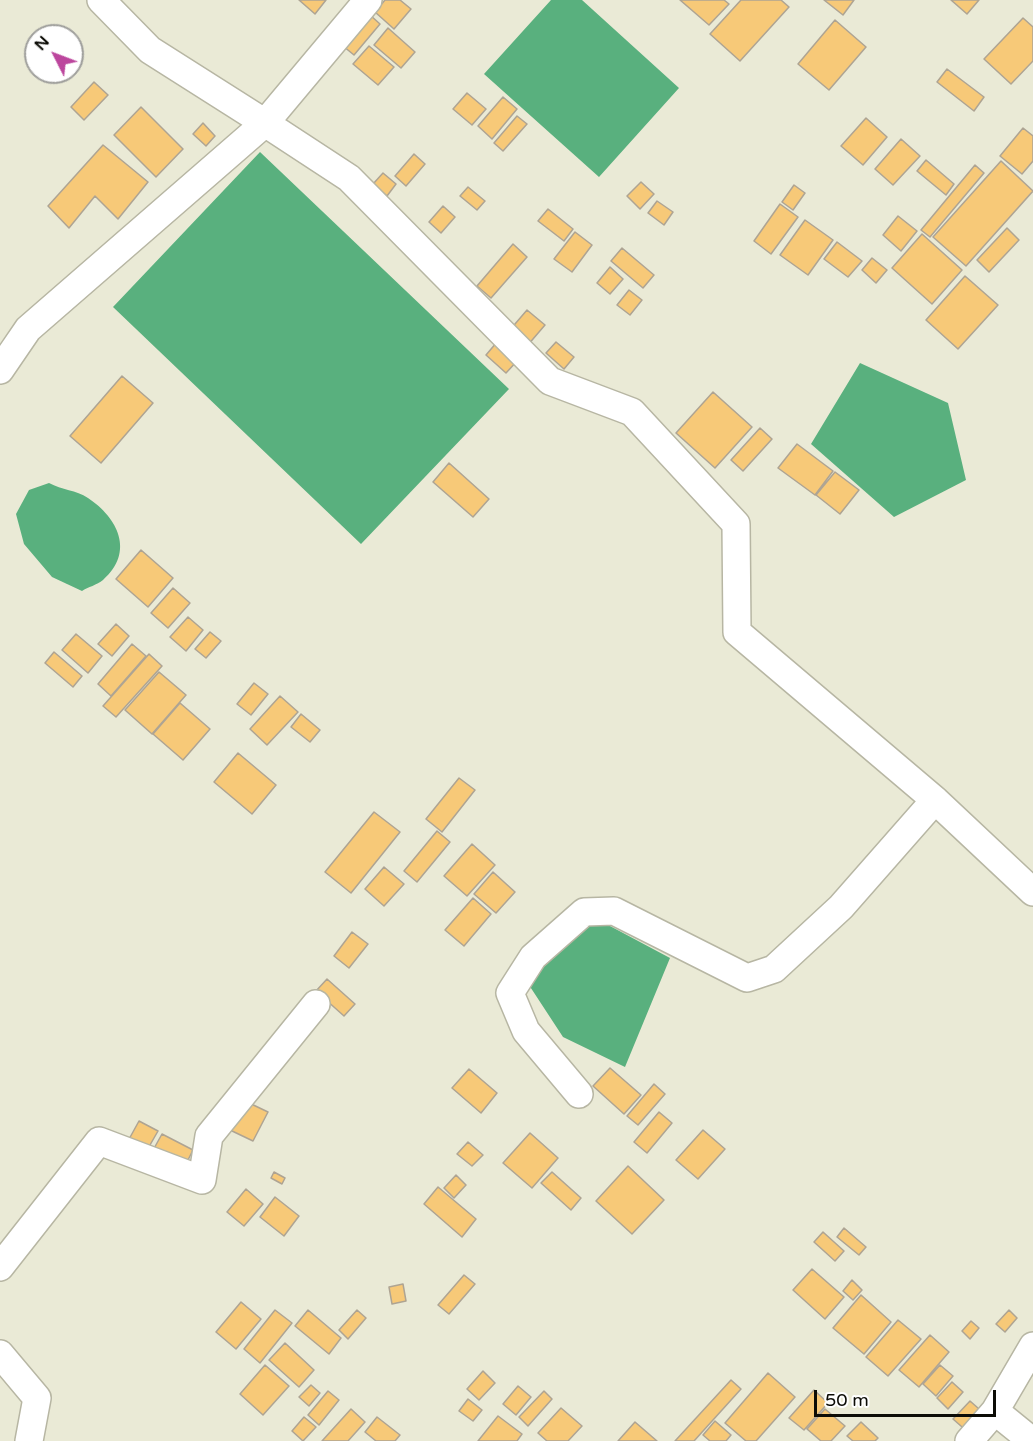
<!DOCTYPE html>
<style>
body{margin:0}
#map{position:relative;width:1033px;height:1441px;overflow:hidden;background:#eaead6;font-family:"Varela Round",sans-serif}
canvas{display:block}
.north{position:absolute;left:24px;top:24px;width:60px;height:60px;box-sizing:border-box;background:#fff;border:2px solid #9e9e9b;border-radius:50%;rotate:312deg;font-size:16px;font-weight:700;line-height:24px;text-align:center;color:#0c0c06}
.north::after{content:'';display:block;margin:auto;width:21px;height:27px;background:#bc469d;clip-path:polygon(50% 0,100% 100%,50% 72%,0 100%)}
.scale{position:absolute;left:814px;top:1390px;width:182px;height:27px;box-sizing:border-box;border:3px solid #0c0c06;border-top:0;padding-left:8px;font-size:18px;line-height:21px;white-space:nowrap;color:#0c0c06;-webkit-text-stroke:4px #fff;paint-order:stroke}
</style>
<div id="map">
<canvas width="1033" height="1441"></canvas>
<div class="north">N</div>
<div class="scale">50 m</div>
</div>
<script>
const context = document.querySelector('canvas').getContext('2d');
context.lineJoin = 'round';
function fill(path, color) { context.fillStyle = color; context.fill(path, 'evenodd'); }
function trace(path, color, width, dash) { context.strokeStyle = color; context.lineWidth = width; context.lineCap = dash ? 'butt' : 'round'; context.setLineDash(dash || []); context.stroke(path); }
fill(new Path2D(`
 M 551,0 L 582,0 L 679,88 L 599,177 L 484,74 Z
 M 260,152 L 509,389 L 361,544 L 113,307 Z
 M 860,363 L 948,403 L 966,480 L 894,517 L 811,444 Z
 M 49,483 C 62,490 76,490 88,498 C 118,518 135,552 103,580 C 97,585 88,587 82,591 L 52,577 L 24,544 L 16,514 L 29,490 Z
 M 595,918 L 670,958 L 625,1067 L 563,1037 L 527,982 Z`), '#59b07e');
const building = new Path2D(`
 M 299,0 L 326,0 L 315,14 Z
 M 385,0 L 400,0 L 411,9 L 394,29 L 375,12 Z
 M 680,0 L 724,0 L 729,4 L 709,25 Z
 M 741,0 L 781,0 L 789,7 L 740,61 L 710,34 Z
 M 824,0 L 854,0 L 843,15 Z
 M 951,0 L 979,0 L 967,14 Z
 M 370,15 L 380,24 L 354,55 L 343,46 Z
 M 1023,18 L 1033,27 L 1033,61 L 1011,84 L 984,59 Z
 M 835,20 L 866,47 L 829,90 L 798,64 Z
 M 388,28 L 415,52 L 401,68 L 374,45 Z
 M 369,46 L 394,67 L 378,85 L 353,64 Z
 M 947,69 L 984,97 L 974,111 L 937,82 Z
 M 94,82 L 108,95 L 84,120 L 71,107 Z
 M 467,93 L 486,109 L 472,125 L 453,109 Z
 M 503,97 L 517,109 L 492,139 L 478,126 Z
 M 141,107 L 183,149 L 156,177 L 114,135 Z
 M 517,116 L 527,124 L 503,151 L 494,143 Z
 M 866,118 L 887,137 L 863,165 L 841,146 Z
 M 203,123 L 215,136 L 206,146 L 193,134 Z
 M 1023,128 L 1033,136 L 1033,161 L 1022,174 L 1000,156 Z
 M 901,139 L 920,156 L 893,185 L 875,169 Z
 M 103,145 L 148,182 L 118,219 L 95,196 L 69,228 L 48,206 Z
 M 414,154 L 425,164 L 406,186 L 395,176 Z
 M 926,160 L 954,184 L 946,195 L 917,171 Z
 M 1001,161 L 1033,191 L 966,266 L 933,237 Z
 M 975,165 L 984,173 L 930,237 L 921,230 Z
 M 383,173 L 396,184 L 387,196 L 373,184 Z
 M 641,182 L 654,194 L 640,209 L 627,196 Z
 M 794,185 L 805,193 L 793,210 L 782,202 Z
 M 468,187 L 485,201 L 477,210 L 460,196 Z
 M 657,201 L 673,212 L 664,225 L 648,213 Z
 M 780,204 L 798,217 L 771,254 L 754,241 Z
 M 443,206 L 455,217 L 441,233 L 429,222 Z
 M 548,209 L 573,229 L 564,241 L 538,221 Z
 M 898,216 L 917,231 L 901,251 L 883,235 Z
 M 805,220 L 833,240 L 808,275 L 780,255 Z
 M 1007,228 L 1019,240 L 989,272 L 977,260 Z
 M 575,232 L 592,245 L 572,272 L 554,259 Z
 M 922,234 L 962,270 L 932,304 L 892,268 Z
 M 837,242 L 862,261 L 848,277 L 824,259 Z
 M 513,244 L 527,257 L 491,298 L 477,286 Z
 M 622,248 L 654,275 L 643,288 L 611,261 Z
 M 872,258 L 887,270 L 876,283 L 862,270 Z
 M 610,267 L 623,279 L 610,294 L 597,283 Z
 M 965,276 L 998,305 L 958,349 L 926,320 Z
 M 629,290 L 642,300 L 630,315 L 617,305 Z
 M 527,310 L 545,325 L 527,346 L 509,331 Z
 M 497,342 L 518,360 L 506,373 L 486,355 Z
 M 556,342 L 574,357 L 564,369 L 546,353 Z
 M 122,376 L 153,403 L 101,463 L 70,436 Z
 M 713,392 L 752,427 L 715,468 L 676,433 Z
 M 760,428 L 772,439 L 743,471 L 731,460 Z
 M 797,444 L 833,471 L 815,495 L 778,468 Z
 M 449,463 L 489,499 L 473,517 L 433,482 Z
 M 835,472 L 859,490 L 840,514 L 816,495 Z
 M 141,550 L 173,578 L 148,607 L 116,579 Z
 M 173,588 L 190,603 L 168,628 L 151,613 Z
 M 188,617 L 203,630 L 186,651 L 170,637 Z
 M 116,624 L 129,636 L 112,656 L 98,644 Z
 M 210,632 L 221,641 L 206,658 L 195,649 Z
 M 76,634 L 102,656 L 88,673 L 62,650 Z
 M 132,644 L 146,656 L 111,696 L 98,684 Z
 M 54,652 L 82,676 L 73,687 L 45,663 Z
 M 149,654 L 162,666 L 116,717 L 103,706 Z
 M 159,672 L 186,695 L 152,734 L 125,710 Z
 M 254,683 L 268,694 L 251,715 L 237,704 Z
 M 280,696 L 298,712 L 267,745 L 250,729 Z
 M 180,703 L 210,729 L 183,760 L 153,734 Z
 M 301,714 L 320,730 L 310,742 L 291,727 Z
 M 238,753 L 276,785 L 252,814 L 214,782 Z
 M 459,778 L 475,790 L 442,832 L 426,819 Z
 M 374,812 L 400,832 L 351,893 L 325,872 Z
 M 437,831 L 450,842 L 417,882 L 404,871 Z
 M 472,844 L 495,865 L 467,896 L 444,876 Z
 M 384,867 L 404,884 L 384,906 L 365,889 Z
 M 493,872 L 515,892 L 496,913 L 474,894 Z
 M 473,898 L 491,914 L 464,946 L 445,930 Z
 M 352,932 L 368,944 L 349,968 L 334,956 Z
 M 327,979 L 355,1004 L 344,1016 L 316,991 Z
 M 610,1068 L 641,1095 L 624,1114 L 593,1086 Z
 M 469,1069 L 497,1093 L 481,1113 L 452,1088 Z
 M 654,1084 L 665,1094 L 638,1125 L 627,1116 Z
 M 245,1101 L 268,1112 L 253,1141 L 230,1130 Z
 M 659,1112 L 672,1123 L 647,1153 L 634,1142 Z
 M 139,1121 L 158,1131 L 146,1152 L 128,1141 Z
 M 703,1130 L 725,1149 L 698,1179 L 676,1160 Z
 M 530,1133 L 558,1158 L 532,1188 L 503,1163 Z
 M 162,1134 L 193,1150 L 184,1168 L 152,1152 Z
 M 468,1142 L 483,1155 L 472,1166 L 457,1154 Z
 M 628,1166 L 664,1200 L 632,1234 L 596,1201 Z
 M 274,1172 L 285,1178 L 282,1184 L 271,1178 Z
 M 552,1172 L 581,1198 L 571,1210 L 541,1183 Z
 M 456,1175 L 466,1185 L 454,1198 L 444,1188 Z
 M 438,1187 L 476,1219 L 462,1237 L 424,1204 Z
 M 246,1189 L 263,1204 L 244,1226 L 227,1212 Z
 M 275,1197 L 299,1216 L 284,1236 L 260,1217 Z
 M 844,1228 L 866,1247 L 859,1255 L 837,1237 Z
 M 823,1232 L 844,1251 L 835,1261 L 814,1242 Z
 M 812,1269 L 844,1297 L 825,1319 L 793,1290 Z
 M 464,1275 L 475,1284 L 449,1314 L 438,1305 Z
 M 852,1280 L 862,1290 L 853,1300 L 843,1291 Z
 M 403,1284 L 406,1301 L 392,1304 L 389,1287 Z
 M 861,1295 L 891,1322 L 864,1354 L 833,1328 Z
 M 241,1302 L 261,1319 L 236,1349 L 216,1332 Z
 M 275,1310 L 292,1323 L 260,1363 L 244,1349 Z
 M 308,1310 L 341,1338 L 329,1354 L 295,1326 Z
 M 357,1310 L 366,1318 L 348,1339 L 339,1330 Z
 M 1009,1310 L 1017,1318 L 1005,1332 L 996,1324 Z
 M 898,1320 L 921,1339 L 888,1376 L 866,1357 Z
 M 971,1321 L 979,1328 L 970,1339 L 962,1331 Z
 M 930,1335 L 949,1352 L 919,1387 L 899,1370 Z
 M 285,1343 L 314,1370 L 299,1387 L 269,1360 Z
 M 265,1365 L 289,1386 L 263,1415 L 240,1394 Z
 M 940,1365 L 953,1376 L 936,1396 L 923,1384 Z
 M 483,1371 L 495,1383 L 479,1400 L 467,1389 Z
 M 768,1373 L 795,1397 L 756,1441 L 746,1441 L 725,1423 Z
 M 731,1380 L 741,1389 L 694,1441 L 675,1441 Z
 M 952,1382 L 963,1392 L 948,1409 L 937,1398 Z
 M 311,1385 L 320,1393 L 309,1406 L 299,1397 Z
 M 518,1386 L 531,1397 L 516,1415 L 503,1404 Z
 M 814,1390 L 828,1403 L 804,1430 L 789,1418 Z
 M 328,1391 L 339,1400 L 319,1425 L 308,1415 Z
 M 544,1391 L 552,1399 L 528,1426 L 519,1417 Z
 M 468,1399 L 482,1410 L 473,1421 L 459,1411 Z
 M 970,1401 L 987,1416 L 970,1434 L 953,1419 Z
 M 561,1408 L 582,1426 L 568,1441 L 547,1441 L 538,1433 Z
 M 351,1409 L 365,1422 L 348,1441 L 322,1441 Z
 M 825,1409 L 845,1426 L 831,1441 L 821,1441 L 807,1429 Z
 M 498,1416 L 522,1434 L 517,1441 L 478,1441 Z
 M 304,1417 L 316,1427 L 303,1441 L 292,1431 Z
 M 377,1417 L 400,1435 L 395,1441 L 376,1441 L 365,1432 Z
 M 715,1421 L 731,1435 L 726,1441 L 710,1441 L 703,1435 Z
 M 635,1422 L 657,1441 L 618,1441 Z
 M 861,1422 L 878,1438 L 875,1441 L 853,1441 L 847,1436 Z`);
fill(building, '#f7c978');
trace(building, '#aea493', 1.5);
const street = new Path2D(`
 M 101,0 L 150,50 L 265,123 L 368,0
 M 0,370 L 28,329 L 265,123 L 349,178 L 550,381 L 632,412 L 736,524 L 737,632 L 935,800 L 1033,892
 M 579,1094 L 526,1031 L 510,993 L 533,957 L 584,912 L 614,911 L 747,978 L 774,969 L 841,907 L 935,800
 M 0,1267 L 99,1141 L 202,1180 L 209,1136 L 316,1004
 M 0,1354 L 37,1398 L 29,1441
 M 995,1411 L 1032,1441
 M 969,1441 L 995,1411 L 1033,1346`);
trace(street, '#b7b6a3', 30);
trace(street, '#fff', 27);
</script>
